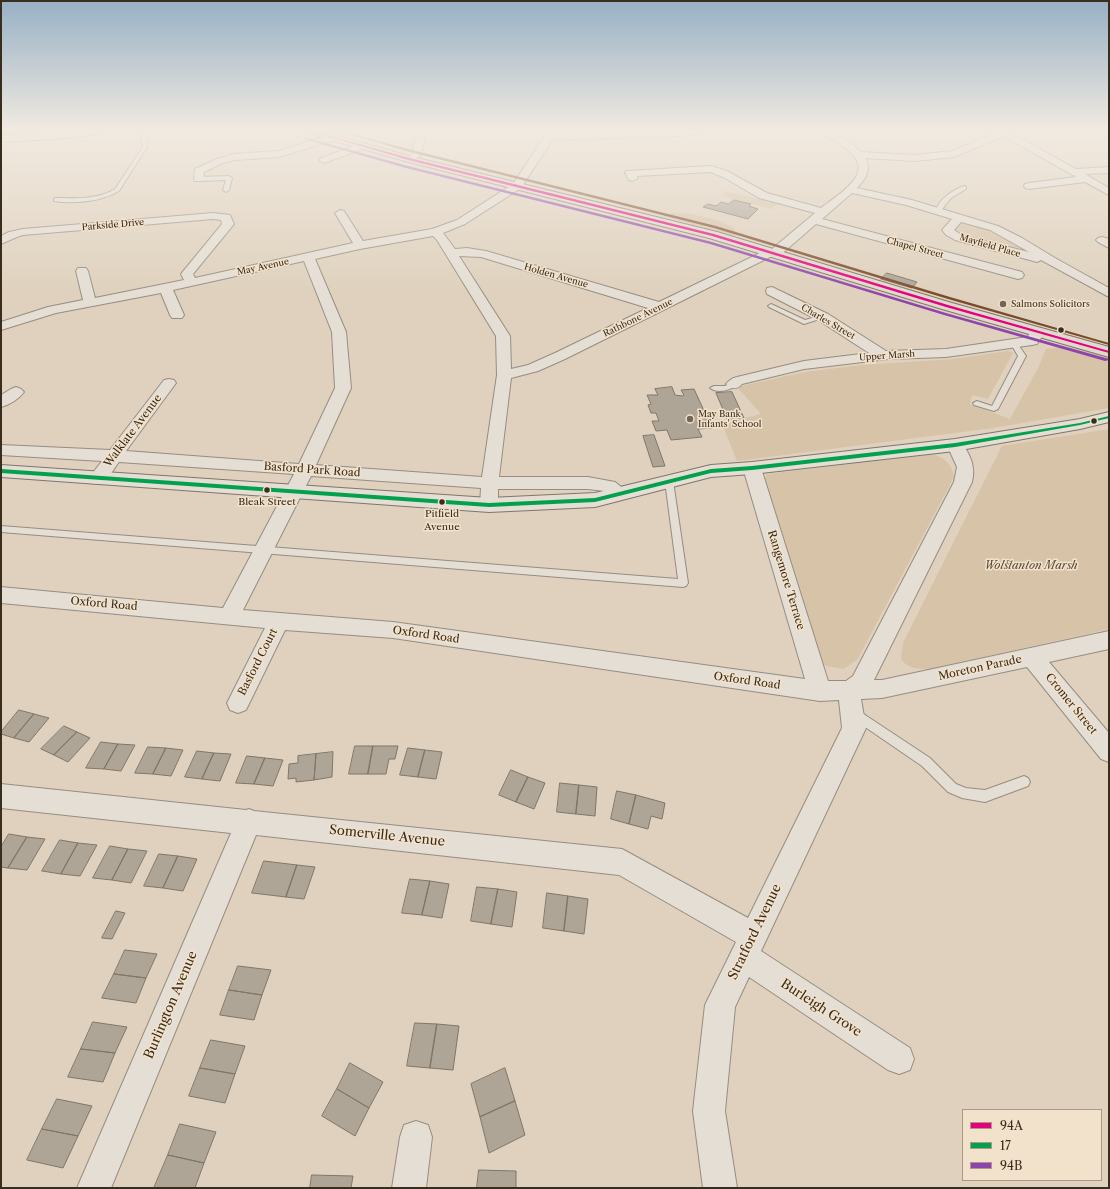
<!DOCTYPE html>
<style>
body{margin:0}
#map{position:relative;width:1110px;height:1189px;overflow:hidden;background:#dfd1bd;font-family:"Libre Caslon Text",serif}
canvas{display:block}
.frame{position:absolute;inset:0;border:2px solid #392d1d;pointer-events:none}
.legend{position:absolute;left:962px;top:1109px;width:140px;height:72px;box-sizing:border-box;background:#f3e2cb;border:1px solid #a99a85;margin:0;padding:5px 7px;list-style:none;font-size:12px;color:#392d1d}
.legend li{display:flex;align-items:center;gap:8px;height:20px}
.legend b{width:20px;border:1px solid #a99a85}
</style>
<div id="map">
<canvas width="1110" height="1189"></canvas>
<div class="frame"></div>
<ul class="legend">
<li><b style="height:5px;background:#e5007d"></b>94A</li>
<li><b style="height:5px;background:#03a04e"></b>17</li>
<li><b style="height:5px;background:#8e44ad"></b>94B</li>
</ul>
</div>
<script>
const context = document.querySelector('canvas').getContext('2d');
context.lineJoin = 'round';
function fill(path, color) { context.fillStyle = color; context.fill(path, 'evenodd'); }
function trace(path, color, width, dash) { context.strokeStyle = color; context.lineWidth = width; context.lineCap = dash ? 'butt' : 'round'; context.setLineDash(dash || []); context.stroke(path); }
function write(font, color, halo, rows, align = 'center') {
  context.font = font + ' "Libre Caslon Text",serif'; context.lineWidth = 3; context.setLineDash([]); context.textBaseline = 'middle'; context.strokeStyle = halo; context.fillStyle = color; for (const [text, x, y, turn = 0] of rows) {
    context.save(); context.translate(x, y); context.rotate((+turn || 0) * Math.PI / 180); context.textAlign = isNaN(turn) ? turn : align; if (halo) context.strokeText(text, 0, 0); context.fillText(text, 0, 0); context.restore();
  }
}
fill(new Path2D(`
 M 727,191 L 777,204 L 771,209 L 721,196 Z
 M 673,213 C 691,213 720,218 735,229 L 736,234 L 733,236 L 662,216 Z
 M 959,217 L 995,228 L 1051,261 L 950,233 Z
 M 1062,347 L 1079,349 L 1109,358 L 1109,408 L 993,428 L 737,461 L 723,426 L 726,423 L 761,414 L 737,387 L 805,372 L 862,365 L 953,359 L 1008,351 L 1013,353 L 988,399 L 972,395 L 970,404 L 1010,419 L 1038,368 L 1046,349 Z
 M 1109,429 L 1109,629 L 929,669 C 917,669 908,669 901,659 L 903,643 L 1002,446 Z
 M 932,454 C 945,458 952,464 954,477 L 857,660 L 843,669 L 823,665 L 763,483 L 767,474 Z`), '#d6c3a8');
const building = new Path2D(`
 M 734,200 L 751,204 L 749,206 L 758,209 L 748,219 L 703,207 L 708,204 L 716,206 L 721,202 L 728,204 Z
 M 887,273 L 917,282 L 912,288 L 881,279 Z
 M 672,387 L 675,395 L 682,396 L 684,395 L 681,390 L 694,389 L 712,428 L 698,429 L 702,437 L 671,440 L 667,430 L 656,431 L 652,421 L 659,421 L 656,413 L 651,413 L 648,405 L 651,404 L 647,395 L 658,395 L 655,389 Z
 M 732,392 L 744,418 L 727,419 L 716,393 Z
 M 654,435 L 665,466 L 653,467 L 643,436 Z
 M 19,710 L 34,714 L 14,738 L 1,734 L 1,732 Z
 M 34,714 L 49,718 L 29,742 L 14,738 Z
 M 64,726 L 77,732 L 54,755 L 41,749 Z
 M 77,732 L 90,738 L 68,762 L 54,755 Z
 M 101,742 L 118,744 L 104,769 L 86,768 Z
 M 118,744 L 135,745 L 121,771 L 104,769 Z
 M 355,746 L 373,746 L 368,774 L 349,774 Z
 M 373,746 L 398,746 L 395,759 L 389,759 L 386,774 L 368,774 Z
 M 148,747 L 166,748 L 153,774 L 135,773 Z
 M 166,748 L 183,750 L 171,776 L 153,774 Z
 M 408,748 L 425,750 L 418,777 L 400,775 Z
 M 425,750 L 442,752 L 436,779 L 418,777 Z
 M 197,751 L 214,753 L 202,779 L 185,777 Z
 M 333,752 L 332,777 L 314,780 L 316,754 Z
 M 214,753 L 231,754 L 220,781 L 202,779 Z
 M 316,754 L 314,780 L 296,782 L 296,778 L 288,779 L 289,764 L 298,763 L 298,756 Z
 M 247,756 L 265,758 L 254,784 L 236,783 Z
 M 265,758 L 283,760 L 273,786 L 254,784 Z
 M 511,770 L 528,777 L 516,802 L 499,795 Z
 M 528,777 L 545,783 L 534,809 L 516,802 Z
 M 560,783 L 579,785 L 576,814 L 557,812 Z
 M 579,785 L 597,787 L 595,816 L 576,814 Z
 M 617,791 L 636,795 L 629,824 L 611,819 Z
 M 636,795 L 665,803 L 662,819 L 651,816 L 648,829 L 629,824 Z
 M 9,834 L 27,837 L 8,868 L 1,867 L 1,847 Z
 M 27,837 L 45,839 L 27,870 L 8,868 Z
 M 60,840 L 78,843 L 61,874 L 42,871 Z
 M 78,843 L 97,845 L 80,876 L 61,874 Z
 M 110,846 L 128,849 L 112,880 L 93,878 Z
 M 128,849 L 147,851 L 131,883 L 112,880 Z
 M 159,854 L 178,856 L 163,888 L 144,886 Z
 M 178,856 L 197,859 L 183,891 L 163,888 Z
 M 264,861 L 297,865 L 286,897 L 252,893 Z
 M 297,865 L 315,867 L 304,899 L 286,897 Z
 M 410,879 L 430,881 L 422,915 L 402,913 Z
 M 430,881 L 449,884 L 442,918 L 422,915 Z
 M 477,887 L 498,889 L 491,924 L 471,921 Z
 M 498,889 L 517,892 L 512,927 L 491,924 Z
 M 547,893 L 568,896 L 564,931 L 543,928 Z
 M 568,896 L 588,899 L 584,934 L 564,931 Z
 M 116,911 L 125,913 L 112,939 L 102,938 Z
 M 125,950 L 157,954 L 146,978 L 114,974 Z
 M 238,966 L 271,970 L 262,995 L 229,990 Z
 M 114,974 L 146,978 L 136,1003 L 102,998 Z
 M 229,990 L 262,995 L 254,1020 L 220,1015 Z
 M 93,1022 L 127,1027 L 115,1053 L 81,1049 Z
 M 415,1023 L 437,1024 L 430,1068 L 407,1066 Z
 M 437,1024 L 459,1026 L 453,1070 L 430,1068 Z
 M 211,1040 L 245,1046 L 235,1074 L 200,1068 Z
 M 81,1049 L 115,1053 L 103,1082 L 68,1077 Z
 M 350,1063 L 383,1082 L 369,1108 L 337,1089 Z
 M 200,1068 L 235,1074 L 225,1103 L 189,1096 Z
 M 505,1068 L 515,1101 L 480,1117 L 471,1084 Z
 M 337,1089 L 369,1108 L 355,1136 L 322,1116 Z
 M 57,1099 L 92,1106 L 78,1136 L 42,1129 Z
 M 515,1101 L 525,1135 L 489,1153 L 480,1117 Z
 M 180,1124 L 216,1132 L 204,1163 L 168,1155 Z
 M 42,1129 L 78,1136 L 63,1168 L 27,1160 Z
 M 168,1155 L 204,1163 L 195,1188 L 154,1188 Z
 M 479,1170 L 516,1171 L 516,1188 L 477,1188 Z
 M 312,1175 L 353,1176 L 351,1188 L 310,1188 Z`);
fill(building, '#afa597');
trace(building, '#7f766a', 1);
const lane = new Path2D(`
 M 125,130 L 130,130 L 146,135 L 147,147 L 119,191 C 101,202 74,204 54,201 L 54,199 L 56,198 C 76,198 97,200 115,189 L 143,147 L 142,137 Z
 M 229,176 L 232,178 L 229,190 L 226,192 L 223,190 L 226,180 L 199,181 L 196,179 L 199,177 Z
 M 964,186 L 966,187 L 966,189 L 951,198 L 940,212 L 936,212 C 937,200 953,190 964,186 Z
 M 771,304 L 805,320 L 823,315 L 826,317 L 804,324 L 769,307 L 768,306 Z
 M 1015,342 L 1017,343 L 1026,356 L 998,409 L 994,411 L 974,405 L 973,403 L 977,401 L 992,406 L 1018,356 L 1011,344 Z
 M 734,382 L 738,384 C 731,390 718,394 710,388 L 714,386 L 725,386 Z
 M 669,478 L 673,481 L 688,583 L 686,586 L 683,587 L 1,532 L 1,526 L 678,579 L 665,481 Z
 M 853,707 L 930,758 L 956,784 L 966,788 L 985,790 L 1024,776 L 1028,778 L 1030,782 L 1028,786 L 985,802 L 962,798 L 948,792 L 922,766 L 849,716 L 847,712 L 849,708 Z`);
const street = new Path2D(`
 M 417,130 L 427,130 L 421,155 L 412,161 L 406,161 L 404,159 L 412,154 Z
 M 546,130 L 554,130 L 554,134 L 720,130 L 715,133 L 681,136 L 552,140 L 521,188 L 465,224 L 443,233 L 455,249 L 467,248 L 486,251 L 659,302 L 758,254 L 764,249 L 772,249 L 815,213 L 759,198 L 725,178 L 711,172 L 637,176 L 638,178 L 633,181 L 629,180 L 625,173 L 626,171 L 711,166 L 727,171 L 767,193 L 821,208 C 832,199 848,190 856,177 C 869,155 831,139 816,132 L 815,130 C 833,130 848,140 861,152 L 915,155 L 952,151 L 1003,130 L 1014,130 L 1009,134 L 1020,138 L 1076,169 L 1109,167 L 1109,173 L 1085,174 L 1109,188 L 1109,195 L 1085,182 L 1029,189 L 1025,188 L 1024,186 L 1025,184 L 1029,183 L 1076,177 L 1014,142 L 1001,137 L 954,157 L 915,161 L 865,158 C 872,169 865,180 857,188 L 912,200 L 998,226 L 1022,238 L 1055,258 L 1109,288 L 1109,297 L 1041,260 L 1037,262 L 955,240 L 946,235 L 942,230 L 952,219 L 906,205 L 852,193 L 822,219 L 1022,272 L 1024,275 L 1022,278 L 1018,279 L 816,224 L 778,257 L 770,257 L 565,359 L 538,371 L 511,378 L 499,477 L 588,477 L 615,482 L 625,490 L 628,494 L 625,498 L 619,500 L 613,498 L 604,491 L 588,489 L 498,489 L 498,505 L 495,509 L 489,511 L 483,509 L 480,505 L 481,488 L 311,476 L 243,610 L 393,622 L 805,679 L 743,468 L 746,464 L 752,462 L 758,464 L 761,468 L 828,681 L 846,681 L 853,676 L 954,482 L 957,467 L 947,445 L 949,441 L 955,440 L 961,441 C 970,455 976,466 972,482 L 874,680 L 882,680 L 1109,631 L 1109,649 L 1049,662 L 1109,733 L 1109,762 L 1101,759 L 1027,667 L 882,698 L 861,699 L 866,728 L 761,951 L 910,1048 L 914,1059 L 910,1070 L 899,1074 L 888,1070 L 749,977 L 735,1007 L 725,1111 L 737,1188 L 703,1188 L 693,1111 L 705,1005 L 736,942 L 619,875 L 256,835 L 111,1188 L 77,1188 L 231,833 L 1,808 L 1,784 L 246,810 L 249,809 L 254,811 L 622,849 L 748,918 L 842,728 L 839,700 L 820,701 L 393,638 L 285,630 L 246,710 L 238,713 L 230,710 L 227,703 L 265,628 L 1,603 L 1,587 L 223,608 L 294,474 L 119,462 C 111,472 106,487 91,483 L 88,479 L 102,461 L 1,455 L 1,445 L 110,450 L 164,380 L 169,379 L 174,380 L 176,383 L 126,451 L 299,464 L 335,388 L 332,332 L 304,261 L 173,290 L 184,315 L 182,318 L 172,318 L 170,315 L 161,293 L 56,313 L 1,330 L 1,322 L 48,307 L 83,300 L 76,271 L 78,268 L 86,268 L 88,271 L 95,298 L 184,280 L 181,274 L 222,224 L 221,220 L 213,219 L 23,235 L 17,237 L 1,244 L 1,236 L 9,232 L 23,229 L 213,213 L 230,215 L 234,224 L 193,274 L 195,278 L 353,243 L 335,213 L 340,210 L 344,211 L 363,241 L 432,229 L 457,220 L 513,184 L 544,137 ZM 961,222 L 990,230 L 1029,252 L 963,236 L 954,230 ZM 433,236 L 437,240 L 496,336 L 497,375 L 482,477 L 316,465 L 351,388 L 346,332 L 315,259 L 360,249 ZM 459,256 L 481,257 L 648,308 L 555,353 L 528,365 L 511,369 L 510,336 Z
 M 1063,130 L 1076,130 L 1077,131 L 1072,134 L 1065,132 Z
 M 332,135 L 335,136 L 337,138 L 335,140 L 279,157 L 235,160 L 223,163 L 204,172 L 203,181 L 195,181 L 194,179 L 195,169 L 217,159 L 234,154 L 278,151 Z
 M 362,143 L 367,146 L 365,148 L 327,162 L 324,163 L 319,160 L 321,158 Z
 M 1102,237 L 1109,239 L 1109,248 L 1098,242 L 1096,240 L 1098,238 Z
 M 772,287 L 828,314 L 886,351 L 946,349 L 1027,337 L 1033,329 L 1038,328 L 1043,329 L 1045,332 L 1037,344 L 1032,345 L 946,357 L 888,359 L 804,369 L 742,384 C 738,389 734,389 729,387 L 726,384 C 730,380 732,378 737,377 L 804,361 L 869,353 L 818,320 L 767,294 L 766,291 L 767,288 Z
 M 16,387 L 21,389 L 24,392 C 19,399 9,405 1,407 L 1,395 L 11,389 Z
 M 416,1121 L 428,1125 L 432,1137 L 426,1188 L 392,1188 L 400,1137 L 404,1125 Z`);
const secondary = new Path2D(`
 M 84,130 L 111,130 L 106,133 L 56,139 L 1,142 L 1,136 L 56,133 Z
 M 1109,412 L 1109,422 L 1080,429 L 955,451 L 752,474 L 711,477 L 595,507 L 489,512 L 1,477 L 1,465 L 489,498 L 595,493 L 711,465 L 752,462 L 955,439 L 1080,419 Z`);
const highway = new Path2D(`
 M 302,130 L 317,130 L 413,157 L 717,232 L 952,303 L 1109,347 L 1109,357 L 942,309 L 709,238 L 405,161 L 303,132 Z`);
trace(lane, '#968d80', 2);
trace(street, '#968d80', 2);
trace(secondary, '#7f766a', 2);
trace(highway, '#7f766a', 2);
fill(lane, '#e5ded4');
fill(street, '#e5ded4');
fill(secondary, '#e5ded4');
fill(highway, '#e1d9cd');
fill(new Path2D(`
 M 306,130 L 309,130 L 410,158 L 714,234 L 948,305 L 1109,351 L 1109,353 L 946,307 L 712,236 L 408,160 Z`), '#e5007d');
fill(new Path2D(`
 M 1109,416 L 1109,418 L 1080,425 L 955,447 L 752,470 L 711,473 L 595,502 L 489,507 L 1,473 L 1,469 L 489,503 L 595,498 L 711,469 L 752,466 L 955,443 L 1080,423 Z`), '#03a04e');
fill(new Path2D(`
 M 304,137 L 408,166 L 712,242 L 946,313 L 1109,359 L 1109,360 L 1105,361 L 944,315 L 710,244 L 406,168 L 304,139 Z`), '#8e44ad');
fill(new Path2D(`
 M 334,130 L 337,130 L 412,150 L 716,226 L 950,297 L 1109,343 L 1109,345 L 948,299 L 714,228 L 410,152 Z`), '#7a4b2a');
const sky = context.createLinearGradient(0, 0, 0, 296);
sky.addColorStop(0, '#97b0c5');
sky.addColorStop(0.44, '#f1eae1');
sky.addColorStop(1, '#f1eae100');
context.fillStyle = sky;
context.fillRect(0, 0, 1110, 296);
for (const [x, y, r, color] of [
 [1003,304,4,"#736655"],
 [1061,330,3.5,"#392d1d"],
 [690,419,4,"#736655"],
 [1094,421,3.5,"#392d1d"],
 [267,490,3.5,"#392d1d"],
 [442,502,3.5,"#392d1d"]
]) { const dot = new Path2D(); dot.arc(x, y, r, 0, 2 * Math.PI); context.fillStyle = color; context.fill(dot); trace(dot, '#f3e2cb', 1.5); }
write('9px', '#392d1d', '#f3e2cb', [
 ["Parkside Drive",113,225,-5],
 ["Mayfield Place",990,246,16],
 ["Chapel Street",915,248,15],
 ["May Avenue",263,267,-12],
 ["Holden Avenue",556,276,16],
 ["Rathbone Avenue",638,318,-26],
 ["Charles Street",828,322,30],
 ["Upper Marsh",887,356,-4]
]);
write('9px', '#392d1d', '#f3e2cb', [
 ["Salmons Solicitors",1011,304],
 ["May Bank",698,414],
 ["Infants' School",698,424]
], 'left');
write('10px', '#392d1d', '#f3e2cb', [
 ["Bleak Street",267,502],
 ["Pitfield",442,514],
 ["Avenue",442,527]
]);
write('11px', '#392d1d', '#f3e2cb', [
 ["Walklate Avenue",133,431,-53],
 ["Basford Park Road",312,470,4],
 ["Rangemore Terrace",786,580,73],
 ["Oxford Road",104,604,5],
 ["Oxford Road",426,635,8],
 ["Basford Court",258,662,-63],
 ["Moreton Parade",980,668,-12],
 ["Oxford Road",747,681,8],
 ["Cromer Street",1071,704,51]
]);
write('italic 11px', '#574935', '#f3e2cb', [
 ["Wolstanton Marsh",1031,566]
]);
write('13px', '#392d1d', '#f3e2cb', [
 ["Somerville Avenue",387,836,6],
 ["Stratford Avenue",755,932,-64],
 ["Burlington Avenue",171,1005,-67],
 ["Burleigh Grove",821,1008,33]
]);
</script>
